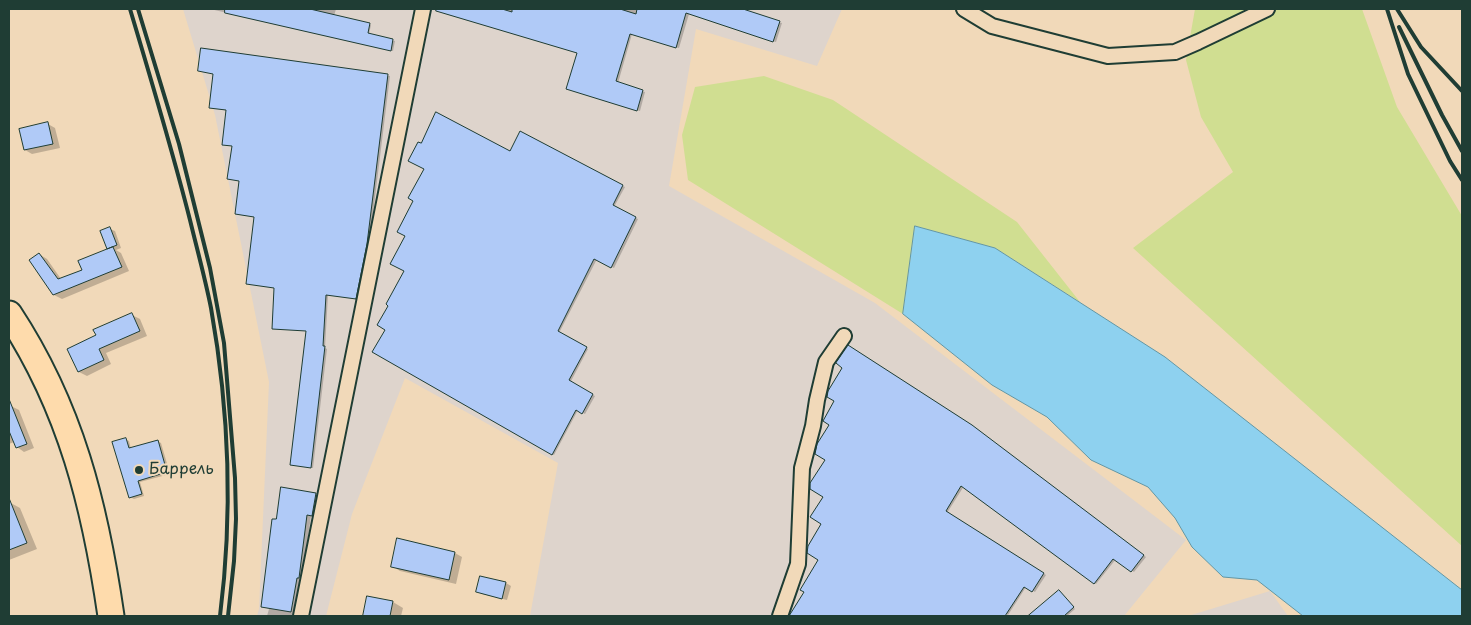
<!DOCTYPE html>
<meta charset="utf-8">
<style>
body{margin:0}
#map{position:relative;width:1471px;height:625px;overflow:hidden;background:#f1d9b9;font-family:"Playpen Sans",sans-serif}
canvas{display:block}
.frame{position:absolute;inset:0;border:10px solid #1f3d34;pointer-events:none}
</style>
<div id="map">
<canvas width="1471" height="625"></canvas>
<div class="frame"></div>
</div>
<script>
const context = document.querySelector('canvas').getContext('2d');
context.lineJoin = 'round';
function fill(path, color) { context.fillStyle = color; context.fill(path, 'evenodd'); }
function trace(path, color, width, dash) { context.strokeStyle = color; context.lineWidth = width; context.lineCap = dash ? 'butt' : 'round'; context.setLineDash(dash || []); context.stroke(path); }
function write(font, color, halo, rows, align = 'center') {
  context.font = font + ' "Playpen Sans",sans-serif'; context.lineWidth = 4; context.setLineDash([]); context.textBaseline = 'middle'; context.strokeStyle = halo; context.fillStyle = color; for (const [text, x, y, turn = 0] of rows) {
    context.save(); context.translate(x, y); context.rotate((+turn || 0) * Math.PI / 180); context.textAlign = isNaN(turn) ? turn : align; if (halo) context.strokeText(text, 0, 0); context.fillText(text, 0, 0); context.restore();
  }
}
fill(new Path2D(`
 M 183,9 L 842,9 L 817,66 L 696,29 L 669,186 L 875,303 L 1186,540 L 1124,616 L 530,616 L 558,463 L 405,378 L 352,514 L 326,616 L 257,616 L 259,609 L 269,382 L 215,115 Z
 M 1270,591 L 1288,616 L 1188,616 Z`), '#ded4cc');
fill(new Path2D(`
 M 1195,9 L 1362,9 L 1397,107 L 1462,216 L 1462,546 L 1133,248 L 1233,172 L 1201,117 L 1186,60 Z
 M 764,76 L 833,100 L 1017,222 L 1080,302 L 995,248 L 915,226 L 903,314 L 688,180 L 682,135 L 695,87 Z`), '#d0de91');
const water = new Path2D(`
 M 915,226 L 995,248 L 1165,357 L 1462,590 L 1462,616 L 1303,616 L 1257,580 L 1223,577 L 1192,547 L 1175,518 L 1148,487 L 1091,460 L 1047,417 L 992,385 L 903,314 Z`);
fill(water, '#8ed1ef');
trace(water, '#6296a4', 1);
fill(new Path2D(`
 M 210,9 L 336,9 L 334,16 L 369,24 L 371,25 L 369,34 L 395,41 L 393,51 Z
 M 450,9 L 739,9 L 782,23 L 776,42 L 689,14 L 679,48 L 632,34 L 618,83 L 645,92 L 640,111 L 570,90 L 578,53 L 448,14 Z
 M 202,50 L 390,76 L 369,246 L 358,299 L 328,295 L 325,348 L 327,349 L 313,468 L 291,465 L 307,331 L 273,328 L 275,288 L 247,283 L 255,217 L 236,214 L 241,181 L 228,179 L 233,146 L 226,145 L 228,111 L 210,107 L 215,74 L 200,71 Z
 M 48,124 L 55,128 L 60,148 L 32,154 L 25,150 Z
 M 521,133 L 625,187 L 614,207 L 638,219 L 614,268 L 597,259 L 559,333 L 588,349 L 570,383 L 595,396 L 585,414 L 578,410 L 554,455 L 374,352 L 510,153 Z
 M 110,229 L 115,231 L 121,248 L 116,250 L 121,253 L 129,271 L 62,299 L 54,295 L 31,260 L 39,254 L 47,259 L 61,279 L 83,270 L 111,249 L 108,248 Z
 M 132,315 L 140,319 L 147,336 L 106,353 L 111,364 L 87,376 L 79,372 L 69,350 L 97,336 Z
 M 11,406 L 19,410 L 34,448 L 24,452 L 17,447 L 14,442 L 9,444 L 9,407 Z
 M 974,428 L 1146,557 L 1134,572 L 1116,559 L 1096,584 L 964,486 L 947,513 L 1046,575 L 1035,592 L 1026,587 L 1008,615 L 999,609 L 994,616 L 791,616 L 806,592 L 820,560 L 823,523 Z
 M 125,439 L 129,441 L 131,449 L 157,441 L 161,443 L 170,474 L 140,482 L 144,496 L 134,499 L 130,497 Z
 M 315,494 L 319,496 L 315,517 L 311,516 L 302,579 L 300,579 L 293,616 L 267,616 L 269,609 L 262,606 L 277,521 Z
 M 9,502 L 20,508 L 37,549 L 9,560 Z
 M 455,553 L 462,557 L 456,584 L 400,571 L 392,566 Z
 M 481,577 L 506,583 L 511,586 L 507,600 L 482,594 L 478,592 Z
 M 1059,592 L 1075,609 L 1067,616 L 1030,616 Z
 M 368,597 L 393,602 L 403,608 L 401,616 L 364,616 Z`), '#0003');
const building = new Path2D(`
 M 225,9 L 310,9 L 370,23 L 368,33 L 393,39 L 391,51 L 225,13 Z
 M 437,9 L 502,9 L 512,12 L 512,9 L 620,9 L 636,14 L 637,9 L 743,9 L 780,21 L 773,42 L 686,13 L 676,48 L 630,34 L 616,81 L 643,90 L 637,111 L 566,89 L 577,53 L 436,11 Z
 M 201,48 L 388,74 L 367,244 L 356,299 L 326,295 L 323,346 L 325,346 L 311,468 L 290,465 L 306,331 L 272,329 L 274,288 L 246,284 L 254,217 L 235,214 L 239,181 L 227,179 L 232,146 L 222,145 L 226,110 L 209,108 L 213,74 L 198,71 Z
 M 436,112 L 510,151 L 520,131 L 623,185 L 613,205 L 636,217 L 611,268 L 594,259 L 558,331 L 587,347 L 569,380 L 593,394 L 582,414 L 576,410 L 552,455 L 372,352 L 385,330 L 377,325 L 388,306 L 386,304 L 404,271 L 390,264 L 405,236 L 397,232 L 413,201 L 408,198 L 424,169 L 408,161 L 418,142 L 421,143 Z
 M 48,122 L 53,144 L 24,150 L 19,129 Z
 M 110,227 L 117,245 L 107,249 L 100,231 Z
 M 113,247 L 122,267 L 53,295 L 29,260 L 39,253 L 58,279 L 82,270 L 78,261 Z
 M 132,313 L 140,331 L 99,349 L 104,360 L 78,372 L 67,349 L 96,335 L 93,330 Z
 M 848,345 L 972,425 L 1144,555 L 1131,572 L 1113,559 L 1094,584 L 961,486 L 946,511 L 1044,573 L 1032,592 L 1024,587 L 1005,616 L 789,616 L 804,592 L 800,590 L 818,560 L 807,553 L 808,546 L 821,524 L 810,517 L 823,497 L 810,489 L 810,483 L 825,460 L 815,454 L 817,444 L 829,425 L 823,421 L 834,401 L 827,397 L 828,391 L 842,368 L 836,363 Z
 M 9,399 L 27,444 L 16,448 L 9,431 Z
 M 126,438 L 129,448 L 158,440 L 167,472 L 138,481 L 142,494 L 129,498 L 112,442 Z
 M 281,487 L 316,493 L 312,516 L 307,515 L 299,578 L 297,578 L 291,612 L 261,607 L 272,519 L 276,519 Z
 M 9,498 L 27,543 L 9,550 Z
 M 397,538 L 455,552 L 449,580 L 391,567 Z
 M 480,576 L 506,582 L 502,599 L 476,592 Z
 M 1059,590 L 1074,607 L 1064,616 L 1028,616 Z
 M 367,596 L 393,601 L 390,616 L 363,616 Z`);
fill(building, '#b0caf7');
trace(building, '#1f3d34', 1);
const street = new Path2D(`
 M 964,9 L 992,26 L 1108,56 L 1175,52 L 1198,42 L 1267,9
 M 301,616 L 423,9
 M 780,616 L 798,564 L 802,468 L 813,426 L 817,400 L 826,362 L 844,336`);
const highway = new Path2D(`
 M 9,314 C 71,408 95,506 111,616`);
trace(street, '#1f3d34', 18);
trace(highway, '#1f3d34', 29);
trace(street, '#f1d9b9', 14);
trace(highway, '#fedbac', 25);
trace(new Path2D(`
 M 130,9 C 151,79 172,149 190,220 C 197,249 205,278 211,308 C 229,409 233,514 220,616
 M 138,9 L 179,144 L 210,268 L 224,343 L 235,478 L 236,519 L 234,561 L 228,616
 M 1387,9 L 1408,74 L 1450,161 L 1462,180
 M 1397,9 L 1421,47 L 1462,91
 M 1399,27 L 1442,115 L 1462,151`), '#1f3d34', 4);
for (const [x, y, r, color] of [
 [139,470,5,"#1f3d34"]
]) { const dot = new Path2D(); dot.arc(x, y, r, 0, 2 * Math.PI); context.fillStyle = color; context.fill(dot); trace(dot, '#f1d9b9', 2); }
write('16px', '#1f3d34', '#f1d9b9', [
 ["Баррель",149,470]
], 'left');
</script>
